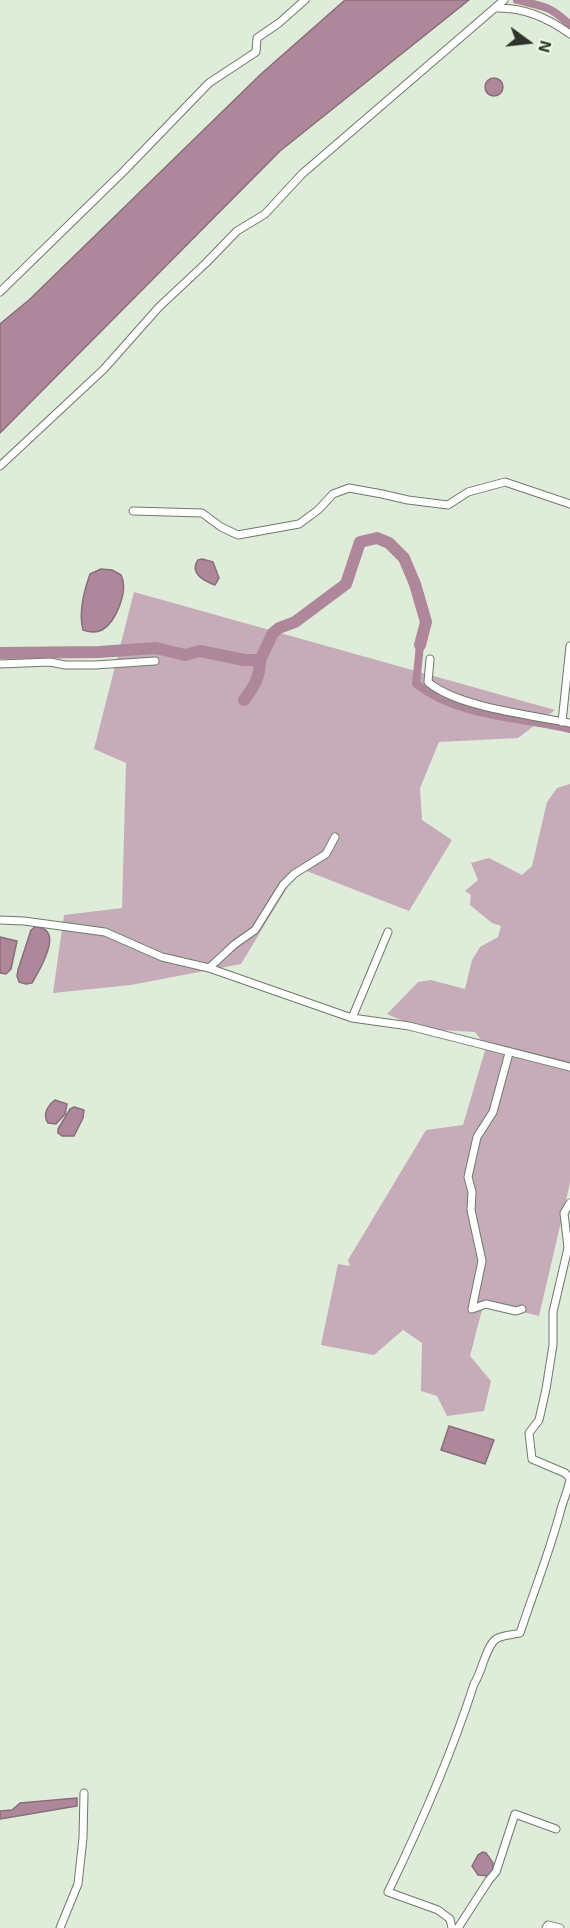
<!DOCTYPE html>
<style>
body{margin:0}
#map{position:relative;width:570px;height:1928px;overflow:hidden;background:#dfecda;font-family:"Exo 2",sans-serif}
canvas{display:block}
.north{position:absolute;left:498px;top:12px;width:60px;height:60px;-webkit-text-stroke:4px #ecfae7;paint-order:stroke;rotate:105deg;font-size:16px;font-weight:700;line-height:24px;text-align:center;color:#2e332c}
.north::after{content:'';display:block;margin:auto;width:21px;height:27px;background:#2e332c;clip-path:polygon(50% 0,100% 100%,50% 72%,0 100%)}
</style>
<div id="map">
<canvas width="570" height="1928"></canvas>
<div class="north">N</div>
</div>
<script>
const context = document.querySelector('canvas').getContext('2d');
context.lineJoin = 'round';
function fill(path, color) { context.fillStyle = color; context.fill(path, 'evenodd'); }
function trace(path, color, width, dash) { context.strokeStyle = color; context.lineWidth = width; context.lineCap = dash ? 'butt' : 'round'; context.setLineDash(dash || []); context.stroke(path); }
fill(new Path2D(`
 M 134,592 L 555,710 L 518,738 L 439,742 L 420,788 L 422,820 L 452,840 L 409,911 L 299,868 L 241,964 L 131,985 L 53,993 L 64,915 L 122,908 L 126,763 L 94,749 Z
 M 570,784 L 570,1183 L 539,1316 L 484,1302 L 470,1356 L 491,1381 L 484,1411 L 447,1416 L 437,1396 L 421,1391 L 422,1343 L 403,1330 L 374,1355 L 321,1345 L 338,1264 L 350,1266 L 348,1260 L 426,1130 L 463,1125 L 486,1047 L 475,1032 L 421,1029 L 387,1014 L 418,982 L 431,980 L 465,989 L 472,960 L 480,947 L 498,937 L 501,926 L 492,923 L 470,905 L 471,895 L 465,891 L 478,880 L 471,863 L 489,858 L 522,875 L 532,866 L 547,802 L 557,788 Z`), '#c6acb9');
const water = new Path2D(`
 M 345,0 L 469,0 L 280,151 L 0,433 L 0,324 L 29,300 L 261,74 Z
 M485 87a9 9 0 1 1 18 0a9 9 0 1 1-18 0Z
 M 202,559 L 213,562 L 219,578 L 215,585 C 204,581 189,573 198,560 Z
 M 101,569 L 112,570 L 121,575 C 129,590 116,622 102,630 C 96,633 89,632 83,630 C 78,612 84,591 90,574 Z
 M 36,926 C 40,928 46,928 48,933 C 55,944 38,973 32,983 L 26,984 L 19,982 L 17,976 L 18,970 L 31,930 Z
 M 0,937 L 17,941 L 11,969 L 6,974 L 0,973 Z
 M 55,1100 L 67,1104 L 65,1114 L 56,1124 L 48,1123 C 42,1115 48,1105 55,1100 Z
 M 74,1107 L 84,1110 L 83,1118 L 74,1136 L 62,1136 L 58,1133 L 58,1129 L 70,1109 Z
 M 449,1426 L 494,1440 L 485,1464 L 441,1450 Z
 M 77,1798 L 77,1806 L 0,1819 L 0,1811 L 12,1810 L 20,1803 Z
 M 483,1852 L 486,1853 L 493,1863 L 493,1872 L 489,1876 L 478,1875 L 472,1866 L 478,1855 Z`);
fill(water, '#ae879b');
trace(water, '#886e7a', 1.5);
trace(new Path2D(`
 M 517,0 C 544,7 549,5 570,25
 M 420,645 L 416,684 C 461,718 517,716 570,729`), '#ae879b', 8);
trace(new Path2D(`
 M 0,653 L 99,652 L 156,648 L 185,655 L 200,651 L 244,660 L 260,660 L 273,633 L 279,628 L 295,622 L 346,584 L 360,542 L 377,538 L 389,543 L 404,558 L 415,584 L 426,622 L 420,645
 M 244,700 C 254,687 260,677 260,660`), '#ae879b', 12);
const minor = new Path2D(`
 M 495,8 C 523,7 547,17 570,34
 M 0,292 L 123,172 L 209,83 L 256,52 L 257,38 L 279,23 L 305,0
 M 0,466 L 104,369 L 159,307 L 206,263 L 237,231 L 265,214 L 302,174 L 504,0
 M 133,511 L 202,513 L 221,527 L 238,535 L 299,524 L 318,510 L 333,494 L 349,488 L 382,494 L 408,500 L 448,505 L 468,492 L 505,482 L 570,504
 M 430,659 L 428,682 C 457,707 530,715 570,723
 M 0,664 L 50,662 L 65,665 L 95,665 L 155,661
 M 562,722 L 570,646
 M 0,920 L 24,921 L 105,932 L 162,957 L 209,968 L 352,1018 L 409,1026 L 570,1067
 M 209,968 L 235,944 L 255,930 L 283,885 L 294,874 L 326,854 L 335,837
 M 352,1018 L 388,932
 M 509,1053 L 493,1112 L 477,1137 L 468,1177 L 472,1192 L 471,1210 L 482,1261 L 472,1309 L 486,1304 L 516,1311 L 522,1309
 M 60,1928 L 78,1884 L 83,1838 L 84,1793
 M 452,1928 L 450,1919 L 438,1910 L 388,1892 C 421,1824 451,1756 474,1684 C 482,1672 486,1646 496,1639 C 502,1635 513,1635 520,1633 C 534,1591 550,1551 561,1509 C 564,1498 569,1488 570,1478 L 565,1473 L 532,1459 L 529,1433 L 539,1420 L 546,1389 L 553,1345 L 553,1312 L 568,1248 L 564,1213 L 570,1203
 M 458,1928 L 489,1880 L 496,1872 L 515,1814 L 556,1829
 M 546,1928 L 548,1925 L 560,1928`);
trace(minor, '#6e7a69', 9);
trace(minor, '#fff', 7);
</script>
